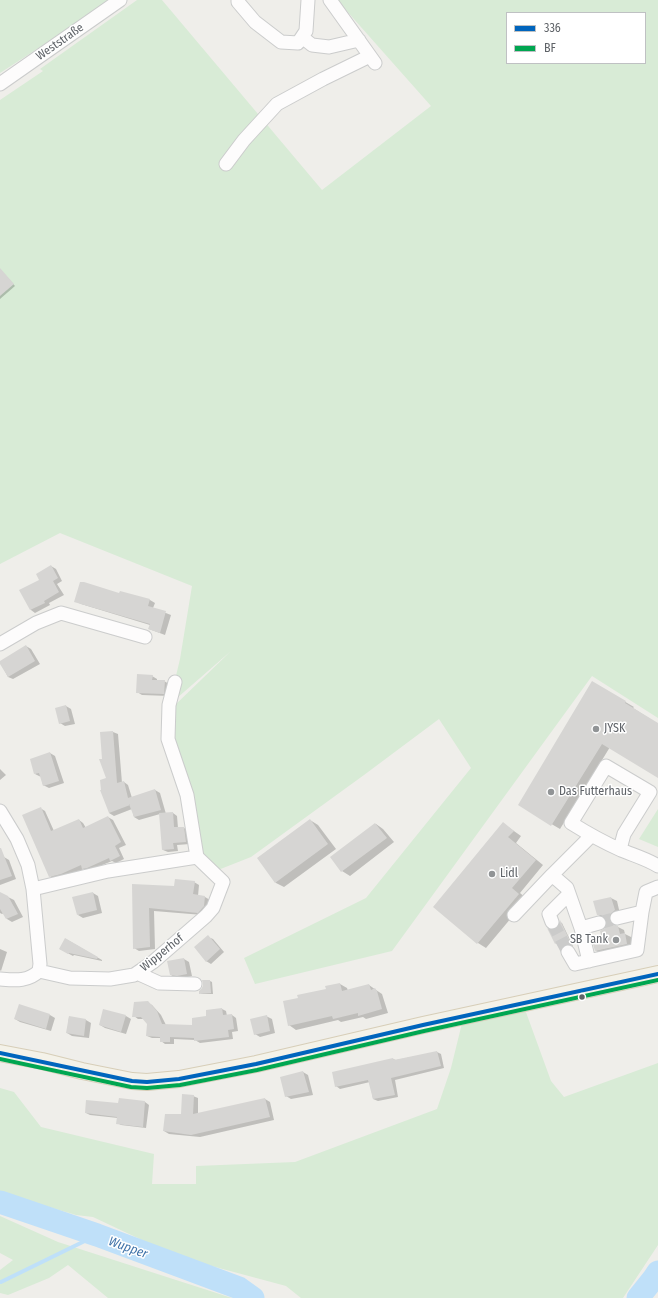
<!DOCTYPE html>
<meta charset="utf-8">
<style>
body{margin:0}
#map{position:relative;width:658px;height:1298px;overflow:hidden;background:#efeeea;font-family:"Fira Sans Condensed",sans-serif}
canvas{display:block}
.legend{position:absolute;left:506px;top:12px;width:140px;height:52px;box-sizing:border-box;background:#fff;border:1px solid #bfc1c3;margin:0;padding:5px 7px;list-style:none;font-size:12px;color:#5f6368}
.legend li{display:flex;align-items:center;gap:8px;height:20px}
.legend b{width:20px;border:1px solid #bfc1c3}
</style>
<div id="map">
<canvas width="658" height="1298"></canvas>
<ul class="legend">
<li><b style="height:5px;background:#0065bd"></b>336</li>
<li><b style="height:5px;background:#00a651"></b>BF</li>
</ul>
</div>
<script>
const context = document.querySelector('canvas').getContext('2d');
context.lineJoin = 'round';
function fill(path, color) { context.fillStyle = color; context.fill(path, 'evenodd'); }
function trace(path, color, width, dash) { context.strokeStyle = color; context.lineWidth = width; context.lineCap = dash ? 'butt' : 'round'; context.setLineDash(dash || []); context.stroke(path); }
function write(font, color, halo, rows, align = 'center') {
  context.font = font + ' "Fira Sans Condensed",sans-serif'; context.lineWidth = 3; context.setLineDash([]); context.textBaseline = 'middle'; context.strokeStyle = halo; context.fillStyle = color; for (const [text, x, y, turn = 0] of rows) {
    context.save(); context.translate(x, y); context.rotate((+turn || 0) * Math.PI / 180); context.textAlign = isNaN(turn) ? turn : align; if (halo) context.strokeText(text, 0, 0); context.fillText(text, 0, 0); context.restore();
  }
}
fill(new Path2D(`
 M 0,0 L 113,0 L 0,73 Z
 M 137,0 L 162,0 L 322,190 L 431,106 L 337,0 L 658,0 L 658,718 L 592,676 L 392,951 L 255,984 L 244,958 L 366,898 L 471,768 L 439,719 L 364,775 L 251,857 L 218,870 L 201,854 L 173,735 L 174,706 L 231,651 L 169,705 L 180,659 L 192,586 L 60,533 L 0,564 L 0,100 L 43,71 L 40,69 ZM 507,13 L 645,13 L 645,63 L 507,63 Z
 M 658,809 L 658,847 L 639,839 Z
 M 523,1004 L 551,1081 L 564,1097 L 658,1063 L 658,1245 L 623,1298 L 301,1298 L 286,1286 L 178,1257 L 93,1217 L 76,1215 L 8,1195 L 0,1191 L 0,1088 L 14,1092 L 41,1127 L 154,1154 L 152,1184 L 196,1184 L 196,1166 L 295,1162 L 437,1109 L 451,1068 L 464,1015 Z
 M 0,1216 L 58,1242 L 232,1298 L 108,1298 L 68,1265 L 49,1278 L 8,1295 L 0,1293 L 0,1270 L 13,1260 L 0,1253 Z`), '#d8ebd6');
fill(new Path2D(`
 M 7,277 L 15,286 L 0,299 L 0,280 Z
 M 51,566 L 56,569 L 62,581 L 57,584 L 64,595 L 49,603 L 50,605 L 35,613 L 31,610 L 21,590 L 41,580 Z
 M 121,592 L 150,600 L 155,603 L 153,608 L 171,615 L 165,635 L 149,629 L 150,625 L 81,604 L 75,601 L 120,595 Z
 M 26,646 L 31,649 L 40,664 L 13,679 L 8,677 L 0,662 Z
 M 152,676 L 157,679 L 157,681 L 164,681 L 169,684 L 169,696 L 142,695 L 137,692 Z
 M 593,683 L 634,707 L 633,708 L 658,724 L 658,777 L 610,747 L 560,829 L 519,805 Z
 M 66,706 L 71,709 L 75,724 L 65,726 L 60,723 Z
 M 113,732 L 118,734 L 122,783 L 124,782 L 128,785 L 132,798 L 155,790 L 160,793 L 166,814 L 173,813 L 177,816 L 178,828 L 184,828 L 188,830 L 190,844 L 177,845 L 178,851 L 168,852 L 163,850 L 160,814 L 139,820 L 134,817 L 132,809 L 114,816 L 109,813 L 107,778 L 103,760 Z
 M 50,753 L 55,756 L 64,783 L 49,788 L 43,785 L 41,777 L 35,774 Z
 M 0,769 L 6,775 L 0,780 Z
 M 40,808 L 45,811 L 54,831 L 79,820 L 83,823 L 86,828 L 108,817 L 113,820 L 126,845 L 119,848 L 124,859 L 116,863 L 112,861 L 88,871 L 84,869 L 67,876 L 55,879 L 50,876 Z
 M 310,820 L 318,825 L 336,849 L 284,887 L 276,883 L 258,858 Z
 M 376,824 L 383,829 L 394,842 L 350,876 L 342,871 Z
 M 504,824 L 521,836 L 516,843 L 543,865 L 520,893 L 527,899 L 486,948 L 478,943 L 434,907 Z
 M 4,857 L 9,860 L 16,879 L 0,885 L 0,858 Z
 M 194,882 L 199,885 L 198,896 L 205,897 L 210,900 L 203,915 L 154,911 L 155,949 L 139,951 L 134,948 L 133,885 L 174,887 Z
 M 0,893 L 14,900 L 23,917 L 12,922 L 7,919 L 4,913 L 2,914 L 0,913 Z
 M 93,893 L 98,896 L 102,913 L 83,918 L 78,915 Z
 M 611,898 L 617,901 L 620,914 L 615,919 L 615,924 L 616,926 L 624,930 L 625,934 L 631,937 L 633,947 L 601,954 L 596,951 L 603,939 L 608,920 L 606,918 L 604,918 L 598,915 Z
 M 560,922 L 562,923 L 573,946 L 570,945 L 565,948 L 561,943 L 558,945 L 556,943 L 551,931 L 559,927 Z
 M 208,937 L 213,939 L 224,952 L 211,964 L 206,961 Z
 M 66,939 L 102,960 L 102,961 L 74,955 L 73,956 L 60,949 Z
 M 0,949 L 7,952 L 1,971 L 0,970 Z
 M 184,959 L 189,962 L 192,976 L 183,978 L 176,978 L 171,975 Z
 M 203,981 L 210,981 L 212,982 L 213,994 L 202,994 L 200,993 L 204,985 Z
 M 340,984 L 347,988 L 348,991 L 369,985 L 376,990 L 382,994 L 388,1013 L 366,1019 L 363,1017 L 341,1022 L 338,1020 L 296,1030 L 289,1025 L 299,998 L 327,990 Z
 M 147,1002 L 152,1005 L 161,1015 L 166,1025 L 194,1026 L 222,1009 L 226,1011 L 227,1016 L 232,1015 L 236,1018 L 238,1031 L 232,1032 L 233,1039 L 200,1043 L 195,1040 L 174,1039 L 174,1044 L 165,1044 L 161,1041 L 161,1038 L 152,1038 L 147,1036 L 148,1023 L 144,1019 L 138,1019 L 134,1016 Z
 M 50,1015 L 55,1018 L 51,1031 L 20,1022 L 15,1019 Z
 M 126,1016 L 131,1019 L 126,1034 L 105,1028 L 100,1025 Z
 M 266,1016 L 272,1019 L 275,1033 L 260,1037 L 255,1034 Z
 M 69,1017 L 86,1020 L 91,1023 L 89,1038 L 72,1036 L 67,1033 Z
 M 437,1052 L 441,1054 L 444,1068 L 395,1080 L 398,1097 L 378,1101 L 373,1099 L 370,1082 L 340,1089 L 336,1086 L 393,1059 L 396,1060 Z
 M 303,1072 L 308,1075 L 313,1095 L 291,1099 L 286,1096 Z
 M 193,1096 L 198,1098 L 198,1114 L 265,1099 L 270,1102 L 274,1120 L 200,1137 L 169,1134 L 164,1131 L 182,1115 Z
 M 120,1100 L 145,1102 L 149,1105 L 146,1128 L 121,1125 L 117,1123 L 118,1118 L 90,1115 L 86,1113 L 119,1104 Z`), '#0003');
trace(new Path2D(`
 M 1,1282 L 97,1235`), '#bfe0f9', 4);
trace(new Path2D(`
 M 0,1202 L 97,1235 L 239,1288 L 253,1298
 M 638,1298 L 654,1278 L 658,1272`), '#bfe0f9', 23);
fill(new Path2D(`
 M 0,268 L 14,284 L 0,296 Z
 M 51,565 L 58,578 L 53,581 L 59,592 L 44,601 L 45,603 L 30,610 L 19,590 L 39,580 L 36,574 Z
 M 80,582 L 84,582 L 119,593 L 120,591 L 150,599 L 148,606 L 166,611 L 160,633 L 148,629 L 150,624 L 74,602 Z
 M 26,645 L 35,661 L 8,677 L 0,664 L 0,661 Z
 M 137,674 L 153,675 L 152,680 L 165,680 L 164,694 L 136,693 Z
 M 592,681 L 626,701 L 625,703 L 658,723 L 658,778 L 602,744 L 551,826 L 518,805 Z
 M 66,705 L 70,721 L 59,724 L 55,708 Z
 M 113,731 L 117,783 L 124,781 L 128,798 L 155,789 L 161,810 L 134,817 L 129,804 L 130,805 L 109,813 L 100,790 L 101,790 L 100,780 L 106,778 L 99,759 L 102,759 L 100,732 Z
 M 50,752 L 59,781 L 43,786 L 39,773 L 34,774 L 30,759 Z
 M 41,807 L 51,831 L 79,819 L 83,828 L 108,816 L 121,842 L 115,846 L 120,856 L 110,861 L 109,858 L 87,868 L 82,869 L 81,865 L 61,874 L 49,877 L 22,815 Z
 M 173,812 L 174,827 L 184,827 L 186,842 L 173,843 L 174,849 L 162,850 L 159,813 Z
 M 310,819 L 328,844 L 275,883 L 257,858 Z
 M 503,822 L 514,831 L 508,837 L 536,860 L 512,888 L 519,894 L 477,944 L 433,907 Z
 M 375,823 L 387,838 L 341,872 L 330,857 Z
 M 0,848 L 1,848 L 12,876 L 0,880 Z
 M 175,879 L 195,881 L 193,894 L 205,896 L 204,906 L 198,913 L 149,908 L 150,947 L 133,949 L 132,884 L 174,886 Z
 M 0,892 L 8,896 L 18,914 L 6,919 L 0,909 Z
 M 93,892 L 97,910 L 77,915 L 72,897 Z
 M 611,897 L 615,910 L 609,915 L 609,920 L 612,924 L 618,926 L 620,934 L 625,933 L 627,944 L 595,951 L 592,941 L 602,938 L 600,931 L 605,928 L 607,921 L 604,917 L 601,915 L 597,915 L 593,901 Z
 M 560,920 L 572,945 L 568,944 L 562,947 L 559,942 L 555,944 L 547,928 L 551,930 L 555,929 L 558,927 Z
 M 208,935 L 220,949 L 206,962 L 194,947 Z
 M 65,938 L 98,957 L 97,959 L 69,953 L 68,954 L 59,949 Z
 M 184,958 L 187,974 L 177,976 L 170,975 L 167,961 Z
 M 202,980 L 210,980 L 211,993 L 199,994 L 199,991 L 202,988 L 203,985 Z
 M 340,983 L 342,991 L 369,984 L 371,990 L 375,988 L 377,991 L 382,1009 L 358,1016 L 358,1013 L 333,1019 L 332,1016 L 288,1026 L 283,1001 L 298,998 L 297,995 L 326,989 L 325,986 Z
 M 148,1001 L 157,1011 L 162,1024 L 192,1025 L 192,1018 L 206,1016 L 206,1010 L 222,1008 L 223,1015 L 232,1014 L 234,1029 L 228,1030 L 229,1037 L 194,1041 L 194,1038 L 170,1037 L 170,1042 L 160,1042 L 160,1037 L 146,1036 L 147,1024 L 141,1017 L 132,1017 L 134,1002 Z
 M 19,1004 L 50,1014 L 46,1029 L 14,1019 Z
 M 103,1009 L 126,1015 L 121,1032 L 99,1025 Z
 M 267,1015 L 270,1031 L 254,1035 L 250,1019 Z
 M 69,1016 L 86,1019 L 84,1036 L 66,1033 Z
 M 437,1051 L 441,1066 L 391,1078 L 395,1095 L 373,1099 L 368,1080 L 335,1087 L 332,1072 L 393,1058 L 394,1060 Z
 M 303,1071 L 309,1092 L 285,1097 L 280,1077 Z
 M 182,1094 L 194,1095 L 193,1114 L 265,1098 L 270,1117 L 191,1135 L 163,1131 L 165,1114 L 181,1114 Z
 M 119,1098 L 145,1101 L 143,1127 L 116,1124 L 117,1117 L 85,1113 L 86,1100 L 118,1103 Z`), '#d6d5d3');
trace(new Path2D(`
 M 552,922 L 568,952
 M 599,923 L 617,918`), '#cbcbca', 13, [13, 6]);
const minor = new Path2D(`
 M 238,0 L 238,2 L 255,22 L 281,42 L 298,43 L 306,31 L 308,0
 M 330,0 L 375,63
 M 302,37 L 312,45 L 329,47 L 359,40
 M 0,84 L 120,0
 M 226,164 L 244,140 L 277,104 L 323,79 L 370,56
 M 0,644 L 36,623 L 61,613 L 145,637
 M 175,682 L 169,705 L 168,739 L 187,795 L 197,857
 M 0,811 L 17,839 L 28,865 L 33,889 L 40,964 L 39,971 C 28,982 14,980 0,979
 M 591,836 L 552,875 L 567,888 L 581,928 L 599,923
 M 620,849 L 624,834 L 650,792 L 606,766 L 571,823 C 587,833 603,842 621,850 C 633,855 647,859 658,866
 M 33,889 L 108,871 L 197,857 L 223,882 L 213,908 L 206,916 L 153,962 L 134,975 L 110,979 L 70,978 L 39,971
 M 514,915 L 552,875
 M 617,918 L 642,912 L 646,892 L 658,887
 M 552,922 L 549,914 L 569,894
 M 581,928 L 589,961
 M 568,952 L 575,964 L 637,950 L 642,912
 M 137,973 L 159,983 L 195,984`);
const major = new Path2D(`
 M 0,1053 L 42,1061 L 82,1071 L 132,1081 L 147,1082 L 179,1079 L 256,1064 L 423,1025 L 658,974`);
trace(minor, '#cbcccc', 15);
trace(major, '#d7ceb8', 18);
trace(minor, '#fdfcfc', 13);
trace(major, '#f4f2e9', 16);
trace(new Path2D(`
 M 0,1053 L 132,1081 L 147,1082 L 179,1079 L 256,1064 L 423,1025 L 658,974`), '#0065bd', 4);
trace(new Path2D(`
 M 0,1059 L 131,1087 L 147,1088 L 180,1085 L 257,1070 L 424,1031 L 658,980`), '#00a651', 4);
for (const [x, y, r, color] of [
 [596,729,4,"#919496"],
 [551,792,4,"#919496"],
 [492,874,4,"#919496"],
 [616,940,4,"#919496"],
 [582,997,3.5,"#5f6368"]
]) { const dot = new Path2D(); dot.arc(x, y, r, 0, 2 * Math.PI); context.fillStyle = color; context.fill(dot); trace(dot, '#fff', 1.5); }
write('12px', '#5f6368', '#fff', [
 ["Weststraße",60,42,-35],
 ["Wipperhof",162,953,-39]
]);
write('12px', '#5f6368', '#fff', [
 ["JYSK",604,729],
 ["Das Futterhaus",559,792],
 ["Lidl",500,874],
 ["SB Tank",608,940,"right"]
], 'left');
write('italic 13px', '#4174aa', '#fff', [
 ["Wupper",128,1248,20]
]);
</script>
